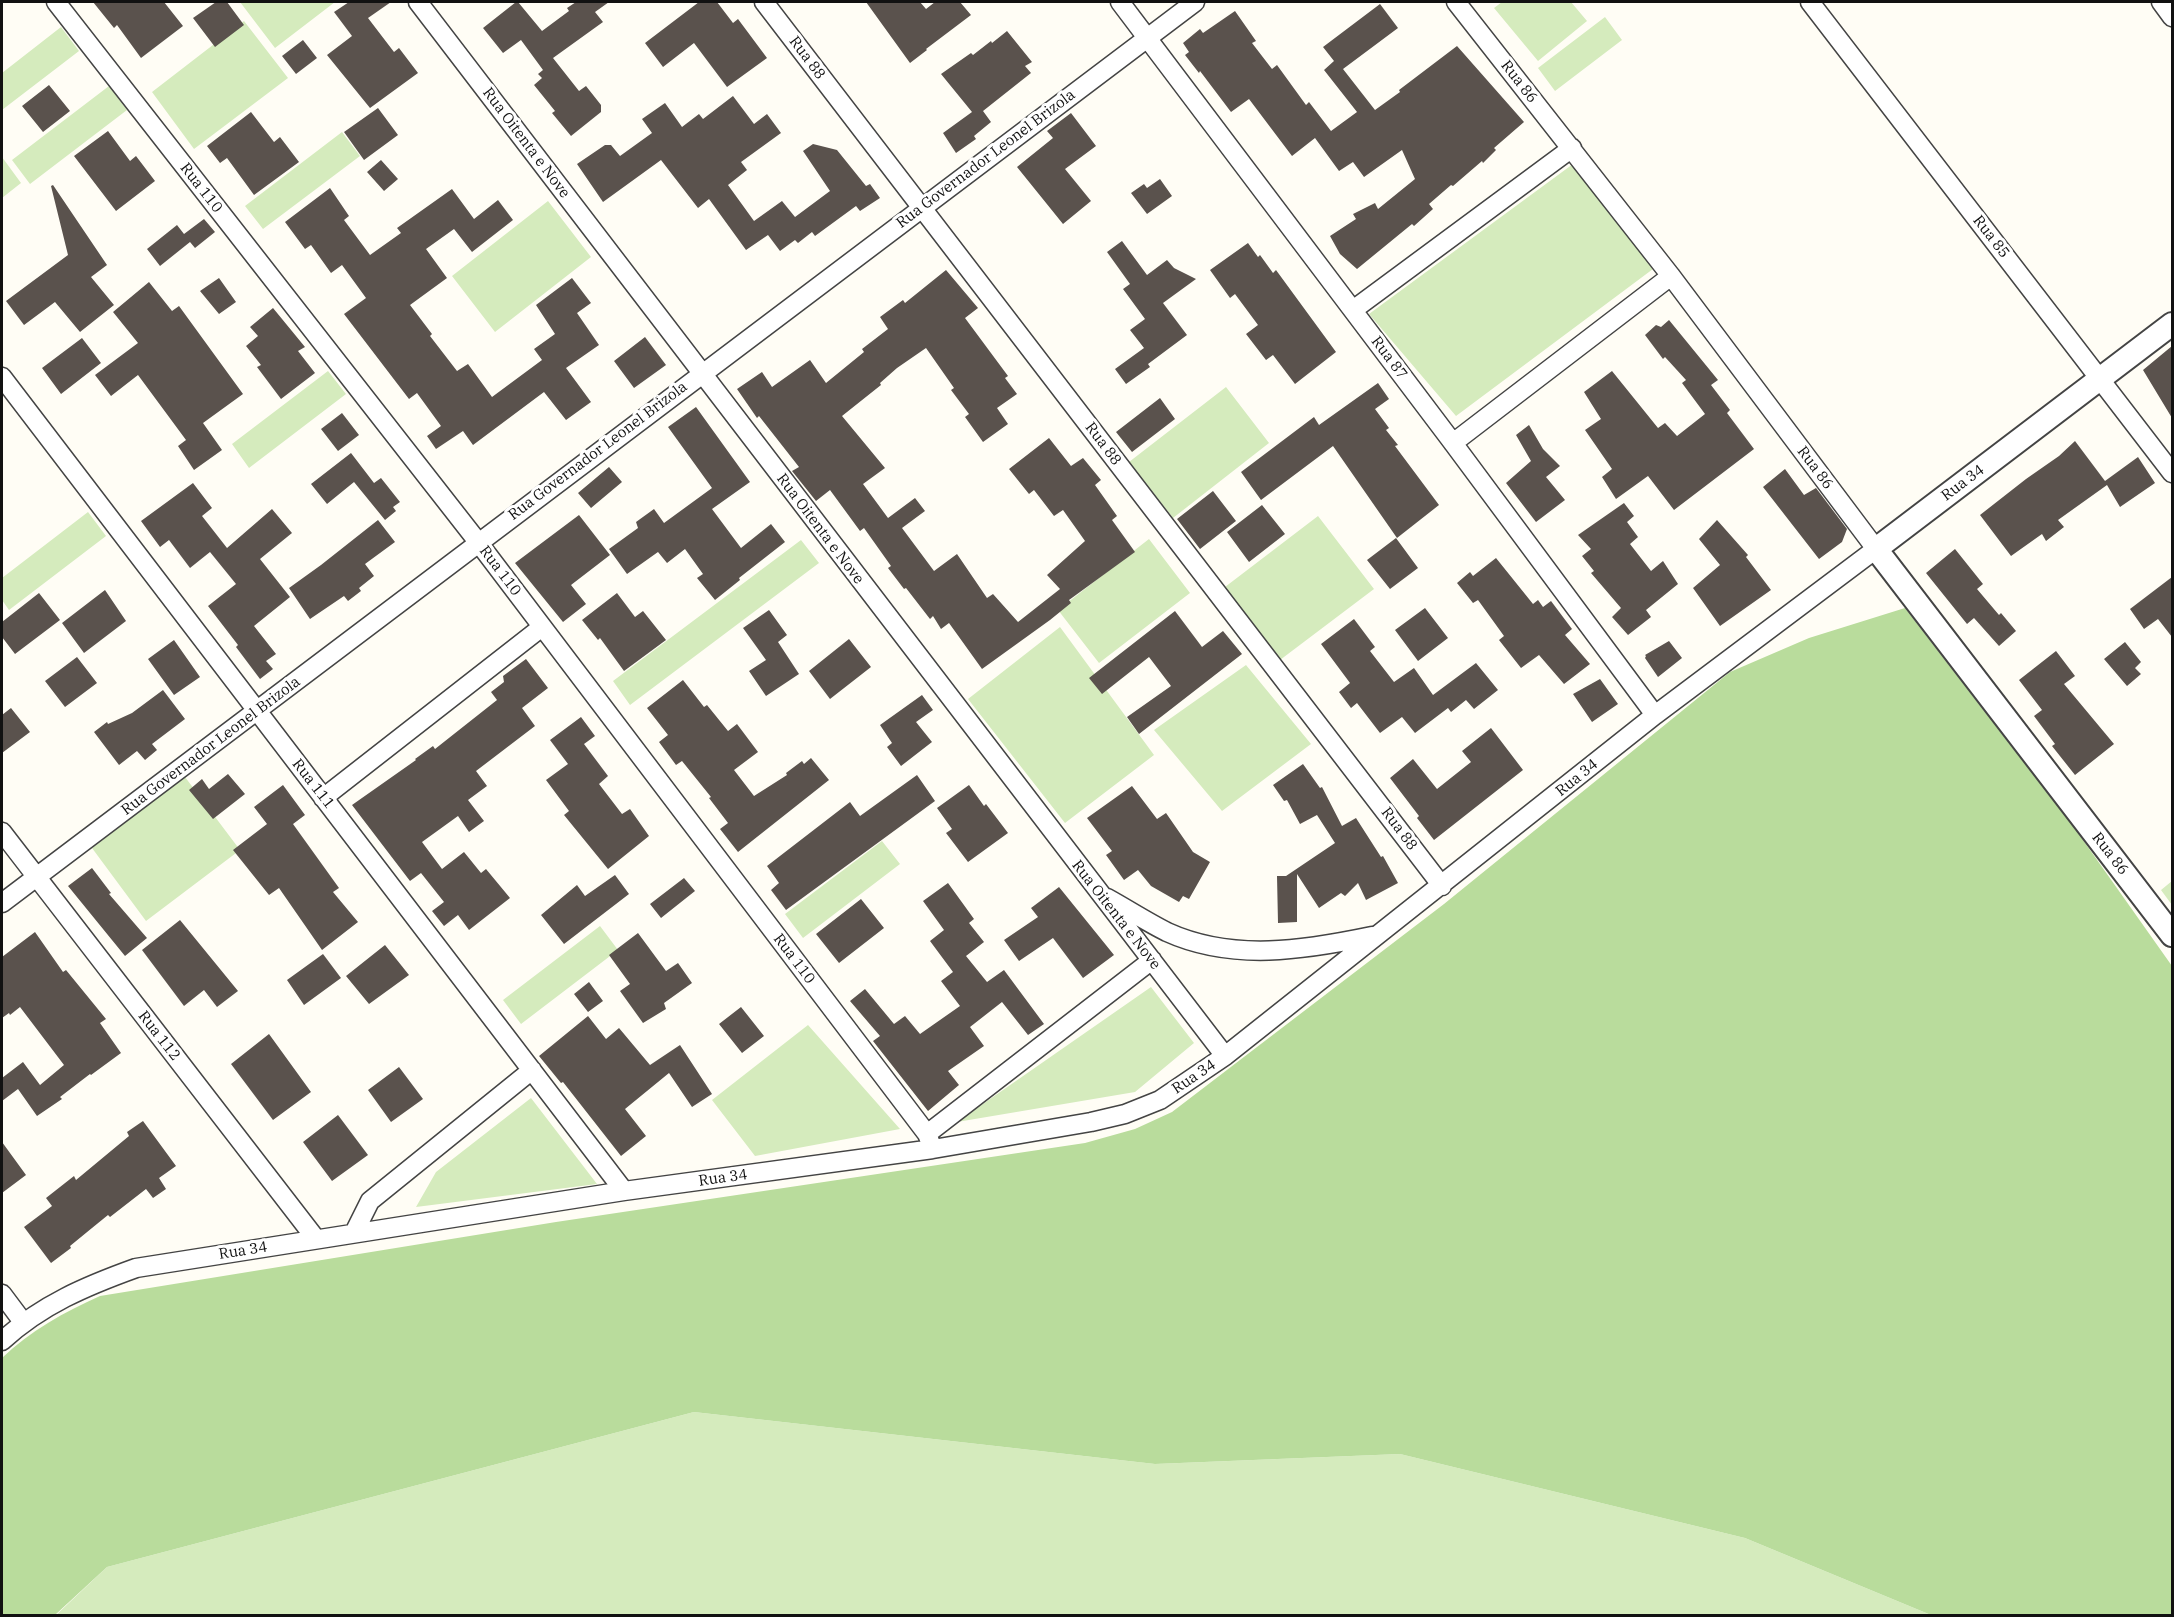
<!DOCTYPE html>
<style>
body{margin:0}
#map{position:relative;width:2174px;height:1617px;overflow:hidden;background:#fffdf5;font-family:"IBM Plex Serif",serif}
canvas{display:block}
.frame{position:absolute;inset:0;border:3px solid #111;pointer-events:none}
</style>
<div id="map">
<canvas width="2174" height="1617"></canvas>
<div class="frame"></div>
</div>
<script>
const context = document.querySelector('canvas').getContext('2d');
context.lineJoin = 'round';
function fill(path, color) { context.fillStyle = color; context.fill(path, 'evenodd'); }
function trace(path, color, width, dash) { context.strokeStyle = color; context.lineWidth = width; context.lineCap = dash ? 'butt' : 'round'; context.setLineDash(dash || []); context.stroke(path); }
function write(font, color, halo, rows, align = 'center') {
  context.font = font + ' "IBM Plex Serif",serif'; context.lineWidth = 6; context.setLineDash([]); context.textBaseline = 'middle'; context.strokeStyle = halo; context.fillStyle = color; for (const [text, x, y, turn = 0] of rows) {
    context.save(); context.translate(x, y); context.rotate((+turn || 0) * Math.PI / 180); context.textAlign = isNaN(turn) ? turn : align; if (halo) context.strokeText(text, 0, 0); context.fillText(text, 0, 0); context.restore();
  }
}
fill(new Path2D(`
 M 240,2 L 335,2 L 275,48 Z
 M 1502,2 L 1571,2 L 1587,21 L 1538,61 L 1494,8 Z
 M 1605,17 L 1622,40 L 1555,91 L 1538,68 Z
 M 244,21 L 288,78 L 194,149 L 152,92 Z
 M 61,27 L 79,51 L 2,110 L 2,73 Z
 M 109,86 L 127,110 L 30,184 L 12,160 Z
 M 342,132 L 360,156 L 263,229 L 245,206 Z
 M 2,157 L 21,183 L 2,198 Z
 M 1573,164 L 1653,269 L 1456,416 L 1369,314 Z
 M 548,201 L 591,257 L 495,332 L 452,276 Z
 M 328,371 L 346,394 L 249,468 L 232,444 Z
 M 1226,387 L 1269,443 L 1173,518 L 1129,462 Z
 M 88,512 L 106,536 L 9,610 L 2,600 L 2,578 Z
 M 1318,516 L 1374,589 L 1280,660 L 1225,587 Z
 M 1149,539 L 1190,593 L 1099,663 L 1058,610 Z
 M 801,540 L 819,563 L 630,705 L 613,681 Z
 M 1060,627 L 1154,755 L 1065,823 L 968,699 Z
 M 1246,665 L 1311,744 L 1222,811 L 1154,730 Z
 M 185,777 L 240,850 L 146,921 L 92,848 Z
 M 882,841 L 900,864 L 803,938 L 785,914 Z
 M 2172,881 L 2172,905 L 2161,890 Z
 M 600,926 L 618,950 L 521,1024 L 503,1000 Z
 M 1151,987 L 1194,1043 L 1135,1092 L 957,1122 Z
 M 808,1025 L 900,1129 L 755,1156 L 712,1100 Z
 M 531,1098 L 597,1184 L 416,1207 L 436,1172 Z
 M 694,1412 L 1155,1464 L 1400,1454 L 1745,1538 L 1931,1615 L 55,1616 L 107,1567 Z`), '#d5ebbd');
fill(new Path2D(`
 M 1905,608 L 2078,833 L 2172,966 L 2172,1615 L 1931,1615 L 1745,1538 L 1400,1454 L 1155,1464 L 694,1412 L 107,1567 L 55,1615 L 2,1615 L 2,1358 C 30,1331 64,1312 100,1296 L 556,1222 L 1085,1143 L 1135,1129 L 1172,1112 L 1444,904 L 1730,672 L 1809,638 Z`), '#b9dc9c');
fill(new Path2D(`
 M 93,2 L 164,2 L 183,26 L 141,58 L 117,25 L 114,28 Z
 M 216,2 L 227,2 L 244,25 L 215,47 L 193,18 Z
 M 349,2 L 391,2 L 368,18 L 394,52 L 399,48 L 418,73 L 370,108 L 327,55 L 352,36 L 334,12 Z
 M 516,2 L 518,2 L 542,31 L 569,11 L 567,8 L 576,2 L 609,2 L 595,12 L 603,22 L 553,58 L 579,91 L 586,86 L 601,105 L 601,112 L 571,136 L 552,113 L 555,111 L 534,85 L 542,78 L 538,74 L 543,70 L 521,40 L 503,53 L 483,28 Z
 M 699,2 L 717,2 L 733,23 L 738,19 L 767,58 L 727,87 L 694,43 L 663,67 L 645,43 Z
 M 866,2 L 920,2 L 926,9 L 935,2 L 960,2 L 971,15 L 926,49 L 927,50 L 910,63 Z
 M 1380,4 L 1398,28 L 1343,69 L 1375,110 L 1400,92 L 1399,90 L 1457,46 L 1524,122 L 1494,148 L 1496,150 L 1483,163 L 1482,161 L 1453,186 L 1451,185 L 1429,204 L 1433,209 L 1414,226 L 1412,224 L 1357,269 L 1340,254 L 1330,236 L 1356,219 L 1353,214 L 1375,203 L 1378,209 L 1415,179 L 1402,150 L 1364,177 L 1353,162 L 1339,171 L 1315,138 L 1292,156 L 1249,99 L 1231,112 L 1200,71 L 1199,73 L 1185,55 L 1189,52 L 1183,43 L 1200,29 L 1203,33 L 1235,11 L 1256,41 L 1252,43 L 1272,69 L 1277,65 L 1306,105 L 1309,102 L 1331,131 L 1357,112 L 1324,70 L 1334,61 L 1323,47 Z
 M 1007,31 L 1032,62 L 1025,66 L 1031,73 L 983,111 L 991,122 L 974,136 L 976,139 L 956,153 L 943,133 L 972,112 L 941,74 L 971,53 L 973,55 L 991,41 L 992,43 Z
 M 303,40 L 317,58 L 296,74 L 282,56 Z
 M 49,85 L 70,111 L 43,132 L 22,106 Z
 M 733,96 L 754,124 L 767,114 L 781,133 L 741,162 L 747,170 L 728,185 L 754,221 L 782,201 L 795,217 L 830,191 L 803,151 L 813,144 L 837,150 L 866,186 L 870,184 L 880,198 L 860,211 L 856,206 L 815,236 L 812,232 L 798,243 L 795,240 L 780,251 L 768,235 L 746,250 L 709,199 L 698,208 L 661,160 L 603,202 L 577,164 L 605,145 L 611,145 L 620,156 L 652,133 L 642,119 L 665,103 L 682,127 L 699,114 L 703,119 Z
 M 378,108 L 398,135 L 364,160 L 344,132 Z
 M 251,112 L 274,142 L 280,137 L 299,162 L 254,195 L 227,158 L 220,163 L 207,146 Z
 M 1071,113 L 1096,146 L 1065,169 L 1091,201 L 1063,224 L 1017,167 L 1053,138 L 1047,131 Z
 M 108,131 L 130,161 L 136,156 L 155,181 L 116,211 L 74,156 Z
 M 381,160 L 398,179 L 384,191 L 367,172 Z
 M 1160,179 L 1172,196 L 1147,214 L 1131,193 L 1144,184 L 1147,188 Z
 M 53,185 L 107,265 L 91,277 L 114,305 L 80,332 L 55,302 L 24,325 L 6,301 L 68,255 L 51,186 Z
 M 330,188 L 349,216 L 344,220 L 370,255 L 401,233 L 397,228 L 452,189 L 474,219 L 498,200 L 513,220 L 472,252 L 454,229 L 426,249 L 447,278 L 410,305 L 432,334 L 430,336 L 457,371 L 468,364 L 492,397 L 542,360 L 534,349 L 555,334 L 536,305 L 572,278 L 591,303 L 577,313 L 599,345 L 566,368 L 591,402 L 566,420 L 544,392 L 473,445 L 463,431 L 436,449 L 427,436 L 441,426 L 417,393 L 409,399 L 344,314 L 366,298 L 342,265 L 331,273 L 311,245 L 305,249 L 285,222 Z
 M 204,219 L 215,232 L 195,248 L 190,242 L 160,266 L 147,249 L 177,225 L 184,234 Z
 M 1122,241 L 1147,275 L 1167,260 L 1174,268 L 1196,279 L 1163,303 L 1187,335 L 1148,364 L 1150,367 L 1126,384 L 1115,369 L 1144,348 L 1130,330 L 1145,319 L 1123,289 L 1130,284 L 1107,252 Z
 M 1248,243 L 1258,257 L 1260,255 L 1273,273 L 1276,270 L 1336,352 L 1295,384 L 1273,355 L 1266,360 L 1246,334 L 1258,325 L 1235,294 L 1230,298 L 1210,270 Z
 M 946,270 L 978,308 L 965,318 L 1008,376 L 1005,378 L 1017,394 L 997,408 L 1008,424 L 983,442 L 965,417 L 969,414 L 951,390 L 954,388 L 926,348 L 897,368 L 880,383 L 881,385 L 842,416 L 885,468 L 863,484 L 888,518 L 915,498 L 925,511 L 902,528 L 934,571 L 957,554 L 987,598 L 993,594 L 1018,622 L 1060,589 L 1047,575 L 1085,541 L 1063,510 L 1054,516 L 1034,490 L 1029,494 L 1009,469 L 1049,438 L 1071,466 L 1083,458 L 1101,480 L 1095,485 L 1117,516 L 1112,520 L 1135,552 L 1069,600 L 1071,603 L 1050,620 L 982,669 L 949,623 L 941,629 L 933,616 L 930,619 L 906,588 L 904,589 L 888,568 L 891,566 L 864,528 L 860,531 L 830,490 L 816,501 L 792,471 L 799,467 L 759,416 L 757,418 L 737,389 L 762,372 L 772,387 L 810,360 L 826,383 L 864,352 L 862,349 L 888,329 L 880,317 L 903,300 L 905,303 Z
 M 219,278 L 236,302 L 219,314 L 200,291 Z
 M 149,282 L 172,311 L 179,306 L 243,394 L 203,423 L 222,450 L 194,470 L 178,446 L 186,440 L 138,375 L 111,396 L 95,375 L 138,343 L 113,312 Z
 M 273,308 L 305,347 L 298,351 L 315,373 L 281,399 L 257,367 L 261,365 L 246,346 L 258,336 L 250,327 Z
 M 1669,320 L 1718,380 L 1711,385 L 1730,410 L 1727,413 L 1754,449 L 1674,510 L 1648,476 L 1616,499 L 1602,477 L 1612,469 L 1585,430 L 1601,419 L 1584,392 L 1612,371 L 1658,428 L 1665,423 L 1677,436 L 1705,414 L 1682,383 L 1686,380 L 1665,357 L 1663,359 L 1645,335 L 1656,325 L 1661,327 Z
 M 645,337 L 666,365 L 634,388 L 614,361 Z
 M 82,338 L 101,363 L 61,394 L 42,368 Z
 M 2172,346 L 2172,418 L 2143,370 Z
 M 1378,383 L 1389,399 L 1375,409 L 1389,428 L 1386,430 L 1398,445 L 1395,446 L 1439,505 L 1397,538 L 1333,446 L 1261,500 L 1241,472 L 1314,417 L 1319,425 Z
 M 1160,398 L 1175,419 L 1132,452 L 1116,432 Z
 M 696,407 L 750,482 L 712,509 L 741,548 L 771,524 L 785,542 L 739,578 L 740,580 L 715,600 L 697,578 L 703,574 L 685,549 L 667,563 L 658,552 L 627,574 L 609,549 L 638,528 L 636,522 L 654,509 L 664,523 L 712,488 L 668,427 Z
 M 342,413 L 359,435 L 338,451 L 321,429 Z
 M 1529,425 L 1543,449 L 1560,466 L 1546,477 L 1565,500 L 1536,522 L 1506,483 L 1531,461 L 1516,435 Z
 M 2075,441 L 2105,481 L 2138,457 L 2155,483 L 2120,507 L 2107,485 L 2058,520 L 2064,527 L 2046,541 L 2042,534 L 2011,556 L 1980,515 L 2026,479 L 2059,456 Z
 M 351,453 L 374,483 L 381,478 L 400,502 L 393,507 L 396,511 L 385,520 L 354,482 L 327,504 L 311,484 Z
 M 609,467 L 622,482 L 591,508 L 578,493 Z
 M 1785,469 L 1804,495 L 1816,488 L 1847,529 L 1842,542 L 1819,559 L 1763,487 Z
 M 193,483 L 212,508 L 202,516 L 227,548 L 272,509 L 292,533 L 260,559 L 290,597 L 254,626 L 276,654 L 266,661 L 273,669 L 260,679 L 236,647 L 238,645 L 208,606 L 236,584 L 210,552 L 190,568 L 169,540 L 160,547 L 141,521 Z
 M 1213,491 L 1236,521 L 1200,549 L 1177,519 Z
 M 1624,503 L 1634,516 L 1627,522 L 1638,537 L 1630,544 L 1651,571 L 1663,561 L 1678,584 L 1646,610 L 1651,617 L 1628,635 L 1612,617 L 1621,608 L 1591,573 L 1594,571 L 1582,556 L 1591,549 L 1578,535 Z
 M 1262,505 L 1285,534 L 1249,562 L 1227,532 Z
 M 579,515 L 610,555 L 571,585 L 586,604 L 563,622 L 515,563 Z
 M 378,520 L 395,542 L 365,564 L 374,576 L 359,588 L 361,591 L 348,601 L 344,596 L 310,619 L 289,588 L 321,565 Z
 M 1717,520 L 1748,555 L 1746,557 L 1771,590 L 1720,626 L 1693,588 L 1720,565 L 1699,539 Z
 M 1396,538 L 1418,568 L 1390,589 L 1367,560 Z
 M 1955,549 L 1983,584 L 1977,589 L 1999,615 L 2001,613 L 2016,631 L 1999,646 L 1974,618 L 1967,624 L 1926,573 Z
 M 1496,558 L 1533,604 L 1538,600 L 1543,607 L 1551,601 L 1572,629 L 1565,635 L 1590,664 L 1564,684 L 1539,655 L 1521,668 L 1499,640 L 1504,636 L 1478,600 L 1473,603 L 1457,583 L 1470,572 L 1473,576 Z
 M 2172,577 L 2172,637 L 2158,619 L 2144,629 L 2130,609 Z
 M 105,590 L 126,621 L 84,653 L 62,623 Z
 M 39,593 L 60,620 L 15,654 L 2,637 L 2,622 Z
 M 617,593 L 635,617 L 643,611 L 666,640 L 624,671 L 600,638 L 598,640 L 582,620 Z
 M 1425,608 L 1448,638 L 1418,661 L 1395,630 Z
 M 769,610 L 787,635 L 778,642 L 799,674 L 766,696 L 749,671 L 766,660 L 743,628 Z
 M 1175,611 L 1202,647 L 1223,631 L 1242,654 L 1139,734 L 1127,717 L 1171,686 L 1149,657 L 1102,694 L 1089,678 Z
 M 1354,619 L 1375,647 L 1370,651 L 1394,682 L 1414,668 L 1433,695 L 1476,663 L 1498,690 L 1474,709 L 1466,700 L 1451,712 L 1448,708 L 1415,733 L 1402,717 L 1380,733 L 1357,703 L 1351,708 L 1339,692 L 1350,683 L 1321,644 Z
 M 849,639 L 871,667 L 830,699 L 809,671 Z
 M 174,640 L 200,677 L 174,695 L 148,659 Z
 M 1669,641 L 1682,658 L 1658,677 L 1645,658 L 1646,656 L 1645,655 Z
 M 2125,642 L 2141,662 L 2135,668 L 2141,674 L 2127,686 L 2104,659 Z
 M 2056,651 L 2075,676 L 2064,684 L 2114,744 L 2075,775 L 2052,746 L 2055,744 L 2034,716 L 2042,710 L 2019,680 Z
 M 77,657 L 97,683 L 65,707 L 45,681 Z
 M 526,659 L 548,688 L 522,708 L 535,726 L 476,771 L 487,786 L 468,800 L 484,821 L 469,832 L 458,816 L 422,842 L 442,869 L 464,852 L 481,873 L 486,869 L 510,898 L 469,930 L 458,915 L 444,926 L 432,911 L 444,902 L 421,873 L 410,881 L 352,805 L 416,760 L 415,759 L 433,746 L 435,749 L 497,700 L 491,692 L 504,682 L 503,676 Z
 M 1600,679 L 1618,704 L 1592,722 L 1573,694 Z
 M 683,680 L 704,707 L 707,705 L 728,731 L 737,724 L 758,752 L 734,770 L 754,796 L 787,775 L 786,773 L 802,761 L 804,764 L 811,758 L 829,780 L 738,852 L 720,829 L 728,823 L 709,798 L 711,797 L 682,761 L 676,765 L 659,742 L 668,735 L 647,708 Z
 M 163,690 L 185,719 L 152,744 L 157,750 L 145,760 L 137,751 L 119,765 L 94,732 L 107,722 L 108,724 L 132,713 Z
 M 922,695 L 933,710 L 916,722 L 932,742 L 901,766 L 887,747 L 892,743 L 880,725 Z
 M 11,708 L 30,732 L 2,753 L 2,715 Z
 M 581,717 L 595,736 L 584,744 L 608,776 L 599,784 L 622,814 L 630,809 L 649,836 L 608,869 L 564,815 L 569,811 L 546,780 L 568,764 L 550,740 Z
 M 1491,728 L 1523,770 L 1434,840 L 1417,818 L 1419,816 L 1390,778 L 1413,759 L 1437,789 L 1471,762 L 1462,751 Z
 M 1303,764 L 1320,788 L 1322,787 L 1342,826 L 1356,818 L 1381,857 L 1383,856 L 1398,883 L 1366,900 L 1358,883 L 1345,896 L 1341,893 L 1319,908 L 1297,874 L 1297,922 L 1278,923 L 1277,876 L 1286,876 L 1335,843 L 1317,815 L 1300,824 L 1287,800 L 1284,801 L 1273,785 Z
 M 228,774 L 245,794 L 213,819 L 189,790 L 202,779 L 209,789 Z
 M 917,775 L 935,801 L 786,910 L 771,890 L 779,883 L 767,866 L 850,802 L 860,816 Z
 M 283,785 L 305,815 L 293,824 L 339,888 L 333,892 L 358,922 L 322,950 L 279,888 L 269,895 L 233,850 L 267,824 L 254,807 Z
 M 969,785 L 984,806 L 986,804 L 1008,833 L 968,862 L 946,833 L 952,829 L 937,808 Z
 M 1132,786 L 1157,819 L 1166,813 L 1193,852 L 1210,862 L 1189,899 L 1183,896 L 1179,902 L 1151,886 L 1138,870 L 1124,880 L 1106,855 L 1112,851 L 1087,818 Z
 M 92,868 L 111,893 L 109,894 L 147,938 L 125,956 L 68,886 Z
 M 615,875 L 629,894 L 564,944 L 541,915 L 577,885 L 585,896 Z
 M 684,878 L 695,891 L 661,918 L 650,904 Z
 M 948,883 L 974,919 L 969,923 L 984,942 L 966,956 L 987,982 L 1004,970 L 1044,1024 L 1028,1035 L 1002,1002 L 970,1027 L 984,1046 L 948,1071 L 959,1085 L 928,1111 L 873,1041 L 880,1036 L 850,1001 L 865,989 L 894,1024 L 905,1016 L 920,1034 L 960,1006 L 941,981 L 953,972 L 930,941 L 944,930 L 923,901 Z
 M 1059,887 L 1114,955 L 1083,978 L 1053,938 L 1019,961 L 1004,940 L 1038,917 L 1031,908 Z
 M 861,899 L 884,928 L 839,963 L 816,934 Z
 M 180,920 L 238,991 L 217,1007 L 204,990 L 184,1006 L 142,950 Z
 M 35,932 L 63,972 L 66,970 L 106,1019 L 100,1023 L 121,1053 L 91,1075 L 90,1074 L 60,1097 L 62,1099 L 37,1116 L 18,1089 L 2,1101 L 2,1078 L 23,1062 L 40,1085 L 64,1065 L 20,1007 L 10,1015 L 9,1013 L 2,1018 L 2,957 Z
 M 638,933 L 666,971 L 678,963 L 692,983 L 664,1003 L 666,1009 L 643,1023 L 620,991 L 630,984 L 609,955 Z
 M 385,945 L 409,975 L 369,1004 L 346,976 Z
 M 323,954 L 341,978 L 304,1005 L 287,980 Z
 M 589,982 L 603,1001 L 588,1012 L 574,994 Z
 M 741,1007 L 764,1036 L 742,1053 L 719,1024 Z
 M 588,1016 L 606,1039 L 619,1028 L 650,1065 L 680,1045 L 712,1094 L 692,1107 L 669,1073 L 625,1109 L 646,1136 L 621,1156 L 563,1082 L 561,1083 L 539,1056 Z
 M 269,1034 L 311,1092 L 273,1120 L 231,1064 Z
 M 399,1067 L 423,1099 L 391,1122 L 368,1090 Z
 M 338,1115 L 368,1155 L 332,1181 L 303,1142 Z
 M 143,1121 L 176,1166 L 159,1178 L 166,1189 L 153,1198 L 146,1189 L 110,1217 L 108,1215 L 92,1228 L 70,1246 L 71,1248 L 51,1263 L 24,1227 L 52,1206 L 46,1198 L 74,1176 L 76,1180 L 129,1136 L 127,1132 Z
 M 2,1142 L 26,1175 L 2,1193 Z`), '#5a524d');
const minor = new Path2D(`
 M 56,2 L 478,542 L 927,1134 L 933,1149
 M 418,2 L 1225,1056
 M 764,2 L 1442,886
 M 1120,2 L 1453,443 L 1655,715
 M 1810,2 L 2172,473
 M 2161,2 L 2172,17
 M 1353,310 L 1572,148
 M 2,377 L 624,1191
 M 1453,443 L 1671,276
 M 323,798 L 542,627
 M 2,832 L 316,1239
 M 1107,898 C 1127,909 1147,922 1167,932 C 1233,962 1305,950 1372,936
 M 2,903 L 1195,2
 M 927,1134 L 1152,960
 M 354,1233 L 370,1201 L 532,1070
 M 2,1294 L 23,1322
 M 2,1341 C 41,1305 86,1286 136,1268 L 624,1191 L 933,1149 L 1091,1122 L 1125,1114 L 1160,1100 L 1225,1056 L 1655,715 L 1876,549 L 1671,276 L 1456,2`);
const tertiary = new Path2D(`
 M 2172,324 L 1876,549 L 2172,935`);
trace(minor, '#444', 21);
trace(tertiary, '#444', 26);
trace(minor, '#fff', 18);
trace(tertiary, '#fff', 22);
write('15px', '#111', '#fff', [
 ["Rua 88",807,58,53],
 ["Rua 86",1519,82,52],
 ["Rua Oitenta e Nove",526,143,53],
 ["Rua Governador Leonel Brizola",986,159,-37],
 ["Rua 110",201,188,52],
 ["Rua 85",1991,237,52],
 ["Rua 87",1389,358,53],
 ["Rua 88",1103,444,53],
 ["Rua Governador Leonel Brizola",598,451,-37],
 ["Rua 86",1815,468,53],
 ["Rua 34",1963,483,-37],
 ["Rua Oitenta e Nove",820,529,53],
 ["Rua 110",500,571,53],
 ["Rua Governador Leonel Brizola",211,746,-37],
 ["Rua 34",1577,778,-39],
 ["Rua 111",313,784,52],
 ["Rua 88",1399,829,53],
 ["Rua 86",2110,854,52],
 ["Rua Oitenta e Nove",1116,915,52],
 ["Rua 110",794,959,53],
 ["Rua 112",159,1036,52],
 ["Rua 34",1194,1077,-34],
 ["Rua 34",723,1178,-8],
 ["Rua 34",243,1251,-9]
]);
</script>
